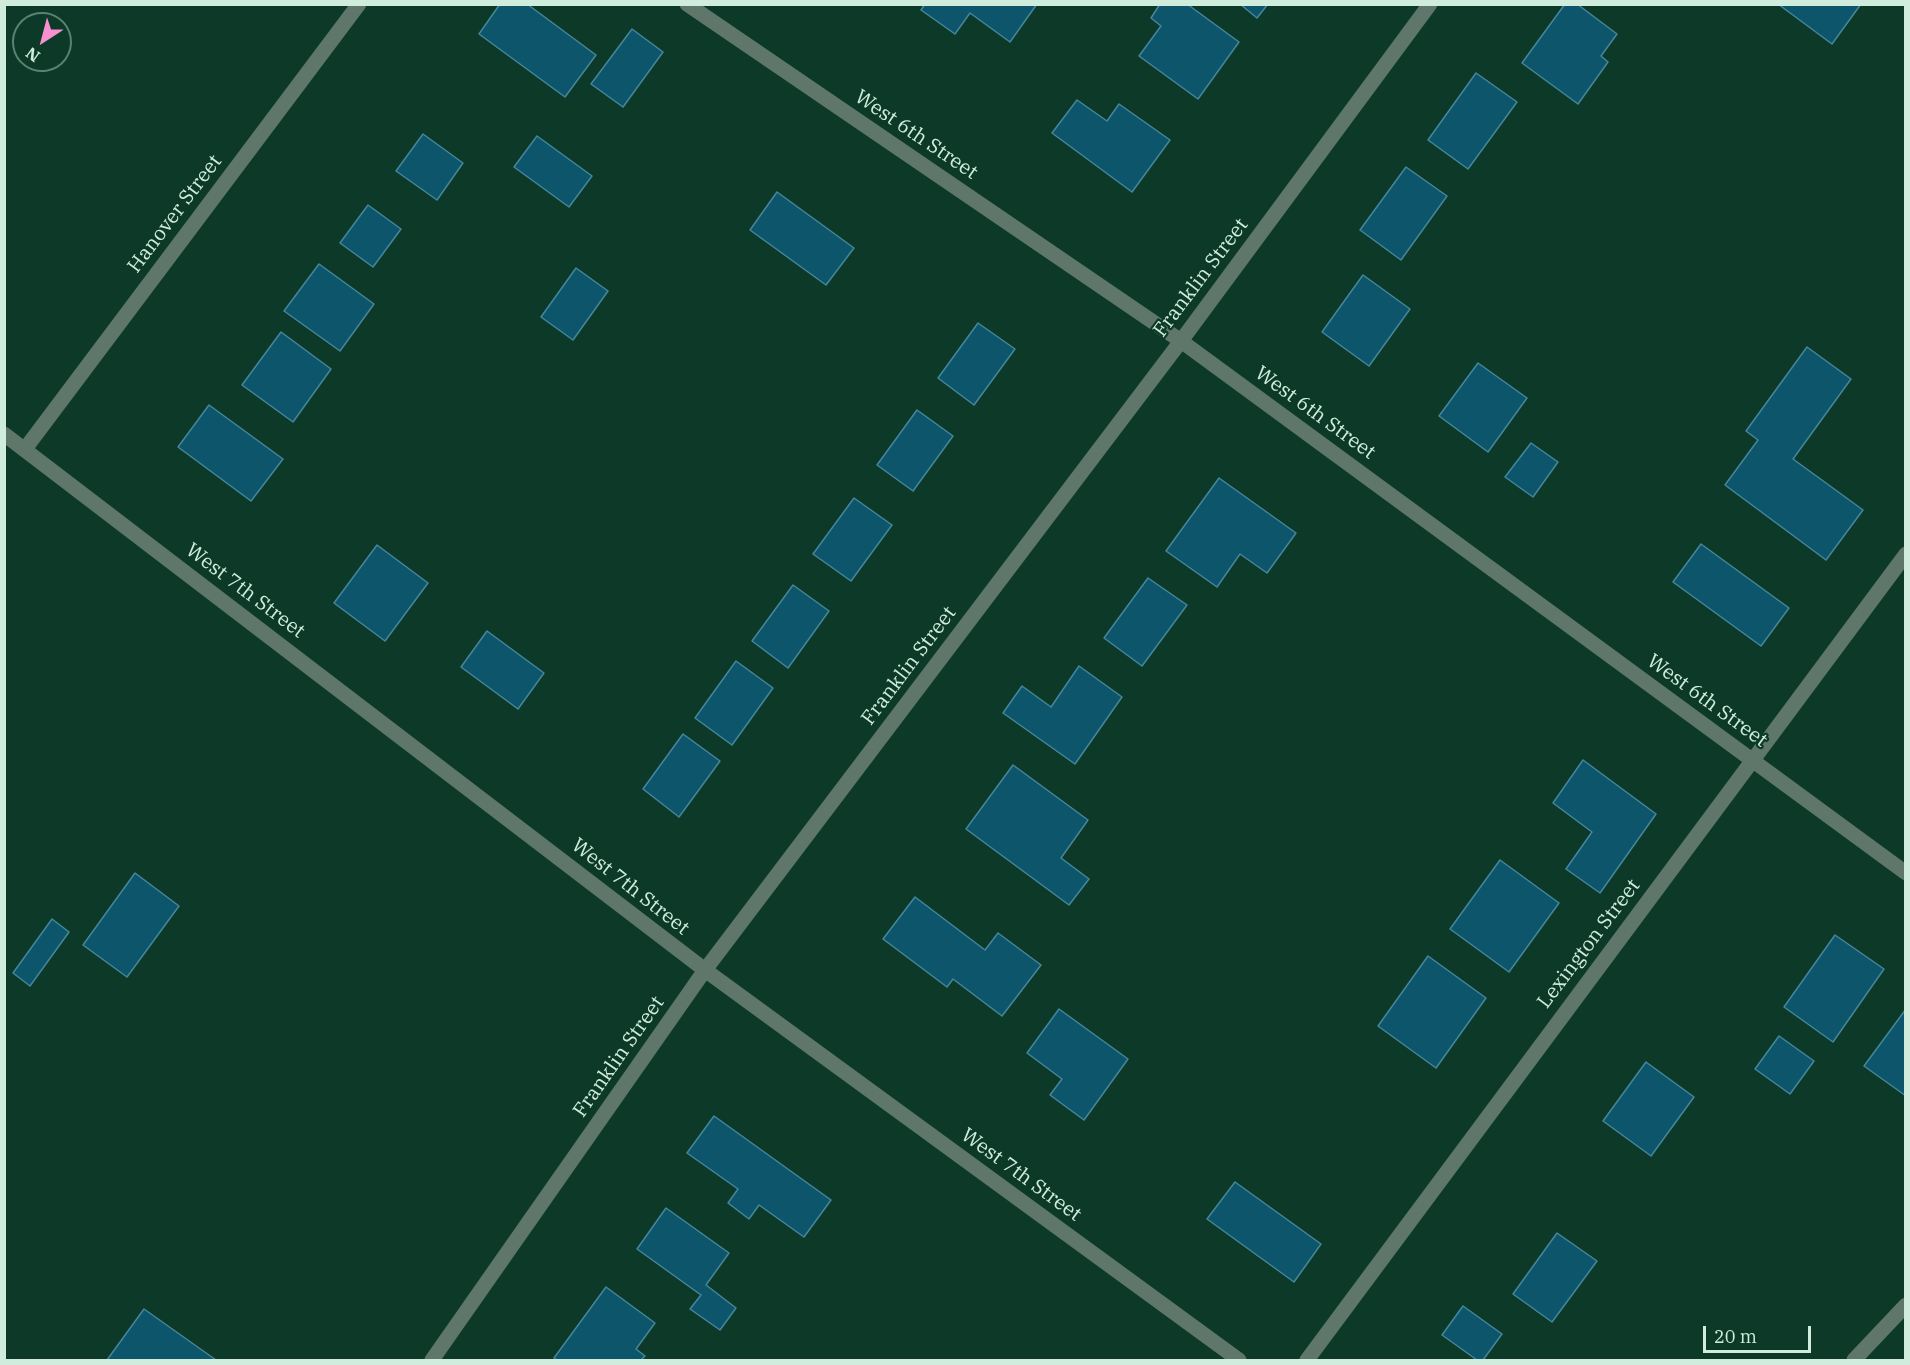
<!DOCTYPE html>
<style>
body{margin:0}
#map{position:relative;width:1910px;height:1365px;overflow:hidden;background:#0d3a28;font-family:"IBM Plex Serif",serif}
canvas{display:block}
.frame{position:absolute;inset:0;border:6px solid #cfecdd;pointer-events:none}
.north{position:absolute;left:12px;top:12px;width:60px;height:60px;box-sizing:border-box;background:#0d3a28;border:2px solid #5b8170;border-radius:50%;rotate:216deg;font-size:16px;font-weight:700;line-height:24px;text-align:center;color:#cfecdd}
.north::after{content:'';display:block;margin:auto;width:21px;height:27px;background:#f690d0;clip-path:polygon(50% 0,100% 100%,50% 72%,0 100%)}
.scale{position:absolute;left:1703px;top:1326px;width:108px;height:27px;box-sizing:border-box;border:3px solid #cfecdd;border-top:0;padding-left:8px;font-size:18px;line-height:21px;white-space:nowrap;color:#cfecdd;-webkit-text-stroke:4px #0d3a28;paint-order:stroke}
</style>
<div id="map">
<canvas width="1910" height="1365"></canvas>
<div class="frame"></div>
<div class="north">N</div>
<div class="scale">20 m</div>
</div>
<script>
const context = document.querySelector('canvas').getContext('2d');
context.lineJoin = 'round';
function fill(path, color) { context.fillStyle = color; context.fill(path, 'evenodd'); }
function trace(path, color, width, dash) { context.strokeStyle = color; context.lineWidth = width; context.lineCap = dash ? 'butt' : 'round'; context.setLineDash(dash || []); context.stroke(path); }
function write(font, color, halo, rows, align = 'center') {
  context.font = font + ' "IBM Plex Serif",serif'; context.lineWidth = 4.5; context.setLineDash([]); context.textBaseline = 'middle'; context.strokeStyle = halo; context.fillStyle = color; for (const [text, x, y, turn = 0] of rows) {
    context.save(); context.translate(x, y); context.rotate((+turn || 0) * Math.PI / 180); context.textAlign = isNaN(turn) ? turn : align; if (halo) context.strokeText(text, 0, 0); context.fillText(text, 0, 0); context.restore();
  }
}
const building = new Path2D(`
 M 500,4 L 527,4 L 596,55 L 565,97 L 479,34 Z
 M 925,4 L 1037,4 L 1010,42 L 970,13 L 955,34 L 921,10 Z
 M 1160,4 L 1187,4 L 1239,42 L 1198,99 L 1139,56 L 1161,26 L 1151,18 Z
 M 1240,4 L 1268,4 L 1257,18 Z
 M 1565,4 L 1577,4 L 1617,34 L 1601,56 L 1608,62 L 1578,104 L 1522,63 Z
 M 1778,4 L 1861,4 L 1832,44 Z
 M 632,29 L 663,52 L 623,107 L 591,84 Z
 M 1476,73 L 1517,102 L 1468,169 L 1428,140 Z
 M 1077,100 L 1107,121 L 1119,104 L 1170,140 L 1132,192 L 1052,133 Z
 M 423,134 L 463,163 L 437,200 L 396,171 Z
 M 537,136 L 592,176 L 569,207 L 514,167 Z
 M 1406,167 L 1447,196 L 1401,260 L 1360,230 Z
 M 777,192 L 854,248 L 826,285 L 750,230 Z
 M 368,205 L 401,229 L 373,267 L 340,243 Z
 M 319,264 L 374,304 L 340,351 L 284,311 Z
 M 576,268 L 608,291 L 573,340 L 541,317 Z
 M 1363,275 L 1410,309 L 1369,366 L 1322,332 Z
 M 978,323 L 1015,349 L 974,405 L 938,378 Z
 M 281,332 L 331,369 L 293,422 L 242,385 Z
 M 1807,347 L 1851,379 L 1793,459 L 1863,510 L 1826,560 L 1725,485 L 1758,440 L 1746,431 Z
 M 1478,363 L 1527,398 L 1488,452 L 1439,416 Z
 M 209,405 L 283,459 L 251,501 L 178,447 Z
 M 917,410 L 953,436 L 913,491 L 877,465 Z
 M 1531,443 L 1558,462 L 1533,497 L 1505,477 Z
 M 1219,478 L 1296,533 L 1267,573 L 1240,554 L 1217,587 L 1166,551 Z
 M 854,498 L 892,525 L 851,581 L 813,554 Z
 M 1701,544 L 1789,608 L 1761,646 L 1673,582 Z
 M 377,545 L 428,583 L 385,641 L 334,603 Z
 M 1148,578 L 1187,605 L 1142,666 L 1104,638 Z
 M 793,585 L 829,611 L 788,668 L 752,641 Z
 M 487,631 L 544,673 L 518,709 L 461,667 Z
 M 736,661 L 773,688 L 732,745 L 695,718 Z
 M 1079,666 L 1122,697 L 1075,764 L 1003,713 L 1022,686 L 1051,707 Z
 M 683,734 L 720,761 L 679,817 L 643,789 Z
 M 1583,760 L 1656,814 L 1600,893 L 1566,869 L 1592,832 L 1553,803 Z
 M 1013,765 L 1088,820 L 1061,858 L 1089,879 L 1069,905 L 966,829 Z
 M 1500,860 L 1559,903 L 1509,972 L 1450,929 Z
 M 135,873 L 179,906 L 127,977 L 83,945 Z
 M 915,897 L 985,950 L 998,933 L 1041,965 L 1002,1016 L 953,979 L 947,987 L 883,939 Z
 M 52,919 L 69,932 L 30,986 L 13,973 Z
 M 1835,935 L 1884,969 L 1833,1042 L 1784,1007 Z
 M 1428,956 L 1486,998 L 1436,1068 L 1378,1026 Z
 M 1059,1009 L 1128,1059 L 1084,1120 L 1050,1095 L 1062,1079 L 1027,1053 Z
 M 1906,1009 L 1906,1096 L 1864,1066 Z
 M 1779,1036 L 1814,1061 L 1790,1094 L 1755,1069 Z
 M 1646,1062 L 1694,1097 L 1651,1156 L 1603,1121 Z
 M 714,1116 L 831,1200 L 804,1237 L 759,1205 L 749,1219 L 728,1203 L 738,1189 L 687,1153 Z
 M 1235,1182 L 1321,1244 L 1294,1282 L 1207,1219 Z
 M 666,1208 L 729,1253 L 706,1285 L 736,1308 L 720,1330 L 690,1309 L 701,1295 L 637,1249 Z
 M 1557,1233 L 1597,1261 L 1552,1322 L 1513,1294 Z
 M 606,1287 L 655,1323 L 636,1349 L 645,1356 L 641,1360 L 557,1360 L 554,1358 Z
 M 1463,1306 L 1502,1334 L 1483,1360 L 1477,1360 L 1442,1335 Z
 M 144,1309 L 216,1360 L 107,1360 Z`);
fill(building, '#0c556a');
trace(building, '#46869c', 1.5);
trace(new Path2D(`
 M 687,4 L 1181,341 L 1906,873
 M 4,434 L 705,970 L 1239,1360
 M 25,449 L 359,4
 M 432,1360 L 705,970 L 1181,341 L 1430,4
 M 1307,1360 L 1906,554
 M 1854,1360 L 1906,1305`), '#5f766a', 15);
write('20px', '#cfecdd', '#0d3a28', [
 ["West 6th Street",916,135,34],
 ["Hanover Street",175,214,-53],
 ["Franklin Street",1201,278,-53],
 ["West 6th Street",1315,413,36],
 ["West 7th Street",245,591,37],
 ["Franklin Street",909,666,-53],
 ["West 6th Street",1707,701,36],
 ["West 7th Street",630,887,38],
 ["Lexington Street",1589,944,-53],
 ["Franklin Street",619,1057,-55],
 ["West 7th Street",1021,1175,36]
]);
</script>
